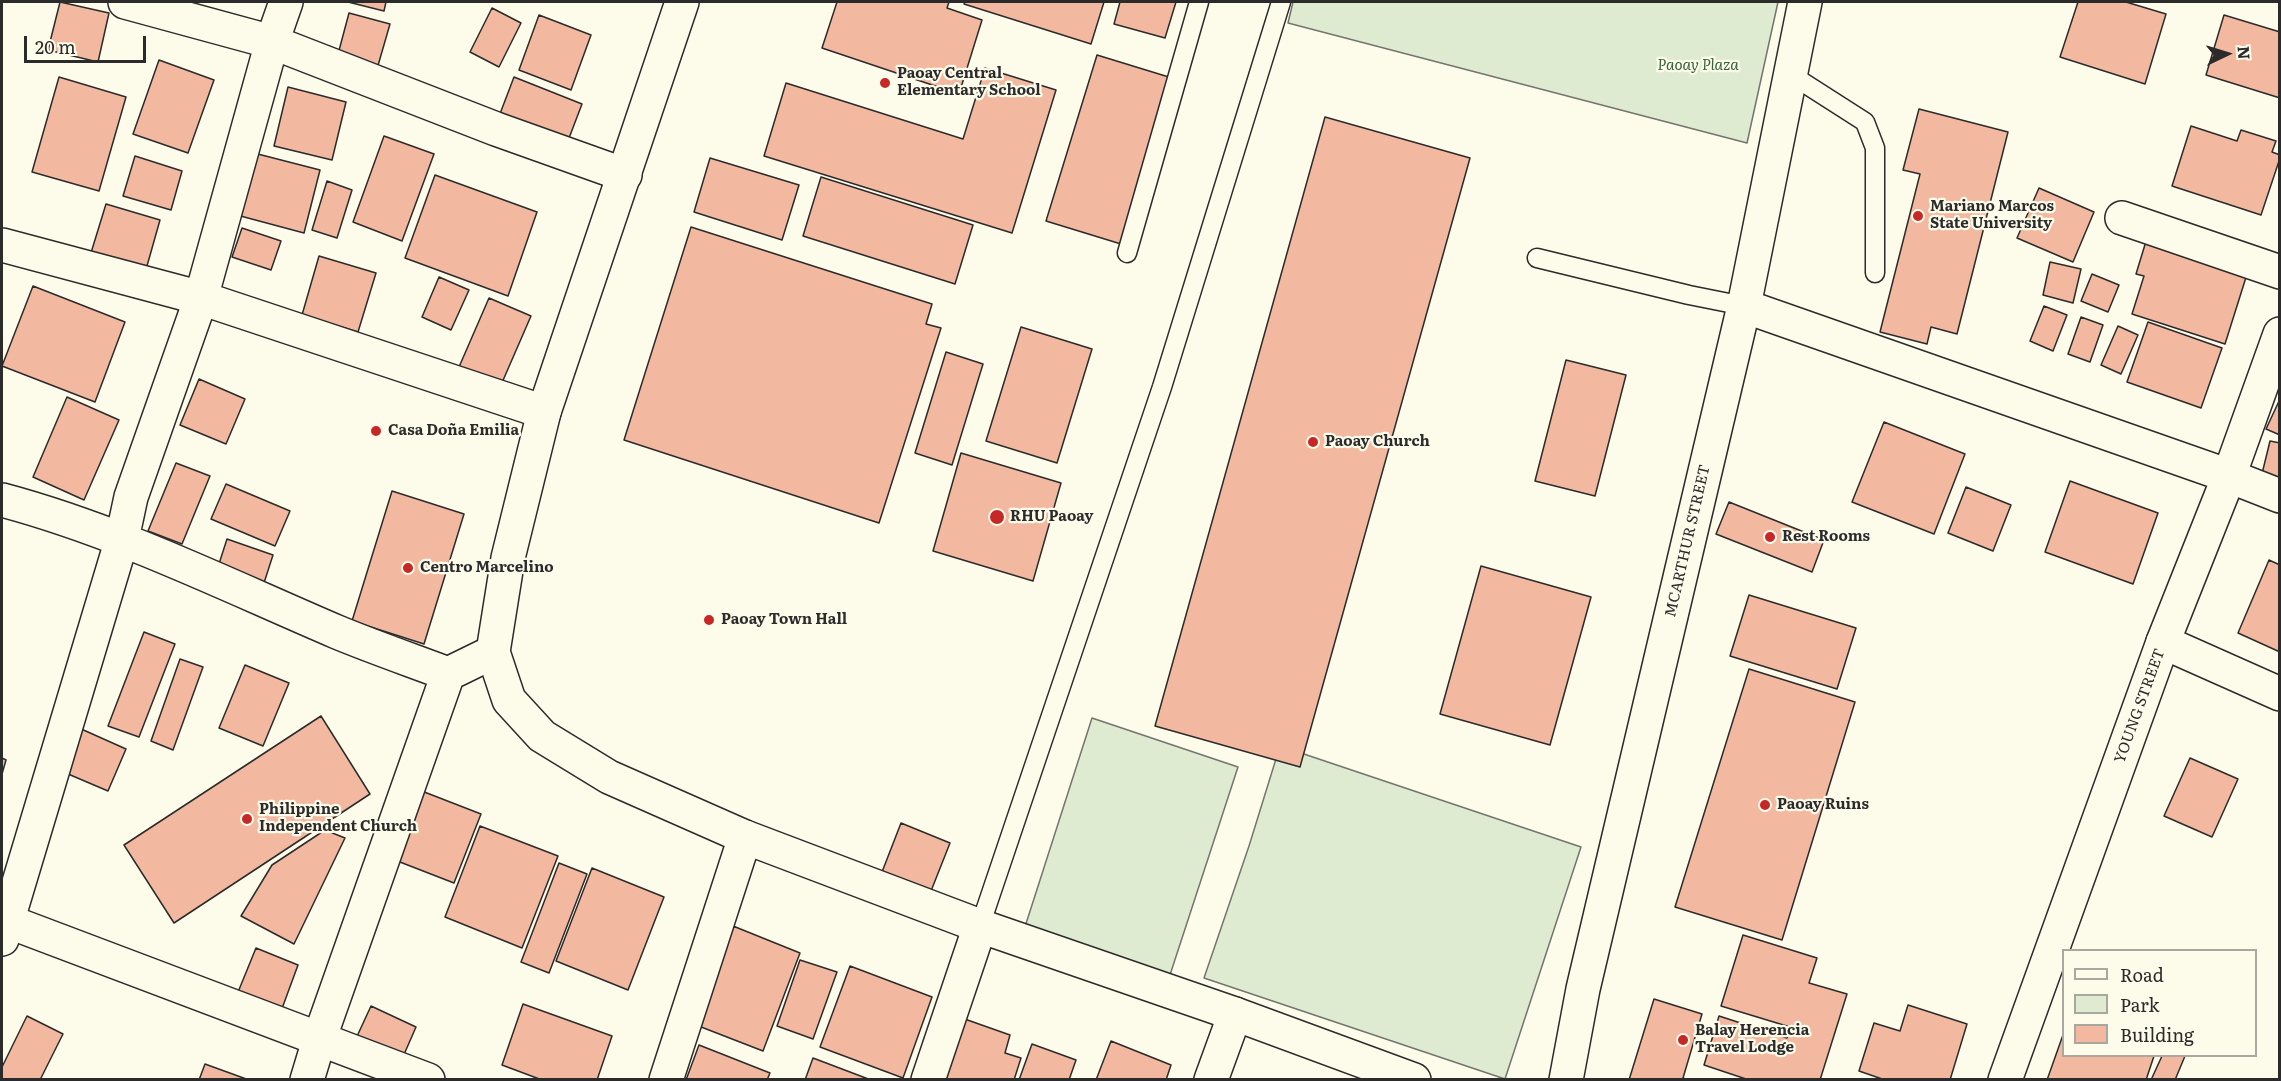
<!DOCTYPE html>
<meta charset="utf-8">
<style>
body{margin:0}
#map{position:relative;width:2281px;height:1081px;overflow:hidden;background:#fdfbea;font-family:Literata,serif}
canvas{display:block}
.frame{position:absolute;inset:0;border:3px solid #2b2b2b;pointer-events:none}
.legend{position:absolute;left:2062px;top:949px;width:195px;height:108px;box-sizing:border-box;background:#fdfbea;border:2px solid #a9a89e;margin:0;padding:8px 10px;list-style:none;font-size:18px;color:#2b2b2b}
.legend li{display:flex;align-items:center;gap:12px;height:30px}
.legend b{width:30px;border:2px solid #a9a89e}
.north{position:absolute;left:2197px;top:24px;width:60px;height:60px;-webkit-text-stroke:4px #fdfbea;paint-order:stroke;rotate:86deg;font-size:16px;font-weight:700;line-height:24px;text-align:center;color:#2b2b2b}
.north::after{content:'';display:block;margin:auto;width:21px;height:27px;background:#2b2b2b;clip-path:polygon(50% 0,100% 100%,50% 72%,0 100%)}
.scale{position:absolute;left:24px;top:36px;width:122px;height:27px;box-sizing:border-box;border:3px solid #2b2b2b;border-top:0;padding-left:8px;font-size:18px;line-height:21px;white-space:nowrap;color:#2b2b2b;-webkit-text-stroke:4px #fdfbea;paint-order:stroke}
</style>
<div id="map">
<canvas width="2281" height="1081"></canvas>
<div class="frame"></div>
<ul class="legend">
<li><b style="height:8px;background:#fdfbea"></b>Road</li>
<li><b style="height:16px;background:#deebd1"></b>Park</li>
<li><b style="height:16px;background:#f2b8a0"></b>Building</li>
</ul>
<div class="north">N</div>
<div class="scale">20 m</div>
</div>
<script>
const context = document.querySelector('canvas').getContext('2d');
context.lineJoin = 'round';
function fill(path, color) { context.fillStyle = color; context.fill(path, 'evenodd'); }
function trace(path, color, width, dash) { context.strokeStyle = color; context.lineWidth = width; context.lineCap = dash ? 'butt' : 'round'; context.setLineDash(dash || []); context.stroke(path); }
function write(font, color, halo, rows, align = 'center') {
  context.font = font + ' Literata,serif'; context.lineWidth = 4.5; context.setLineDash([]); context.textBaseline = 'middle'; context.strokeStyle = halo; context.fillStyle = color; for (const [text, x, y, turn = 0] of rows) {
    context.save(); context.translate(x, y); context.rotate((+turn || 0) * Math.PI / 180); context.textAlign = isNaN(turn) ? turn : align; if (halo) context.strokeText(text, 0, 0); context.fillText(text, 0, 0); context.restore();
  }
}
const green = new Path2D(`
 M 1293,2 L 1778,2 L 1747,143 L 1288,23 Z
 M 1092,718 L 1238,767 L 1168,981 L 1023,933 Z
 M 1280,746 L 1581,847 L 1505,1079 L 1204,978 L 1249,846 Z`);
fill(green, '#deebd1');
trace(green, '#74746e', 1.5);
const building = new Path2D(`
 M 60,2 L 109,13 L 98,62 L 48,50 Z
 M 348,2 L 386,2 L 384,11 Z
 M 837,2 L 949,2 L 947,8 L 982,20 L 959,94 L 822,48 Z
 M 965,2 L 1104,2 L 1091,44 L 964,4 Z
 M 1120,2 L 1176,2 L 1165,38 L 1114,24 Z
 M 2078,2 L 2126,2 L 2166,14 L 2145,84 L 2060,57 Z
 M 492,8 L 521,23 L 499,67 L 470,52 Z
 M 349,13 L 390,24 L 377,69 L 337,58 Z
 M 539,15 L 591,35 L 571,90 L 519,70 Z
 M 2224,15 L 2280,32 L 2280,98 L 2206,75 Z
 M 1097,55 L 1172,78 L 1121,244 L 1046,221 Z
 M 159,60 L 214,80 L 188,153 L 133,134 Z
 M 985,68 L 1056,90 L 1012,233 L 764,156 L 786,83 L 963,139 Z
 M 59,77 L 126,97 L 99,191 L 32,172 Z
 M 514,77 L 582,104 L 566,146 L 498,119 Z
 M 288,87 L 346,102 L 332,160 L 274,146 Z
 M 1919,109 L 2008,132 L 1957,334 L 1931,327 L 1927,344 L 1880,332 L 1920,174 L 1903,170 Z
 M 1325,117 L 1470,158 L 1300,767 L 1155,726 Z
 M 2191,126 L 2237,141 L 2241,130 L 2276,141 L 2272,152 L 2280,155 L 2280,158 L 2261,215 L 2172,186 Z
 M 384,136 L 434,154 L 402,241 L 353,222 Z
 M 250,152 L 320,170 L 304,233 L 233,214 Z
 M 135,156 L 182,171 L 171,210 L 123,196 Z
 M 710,158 L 799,185 L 782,240 L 694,212 Z
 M 435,175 L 537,212 L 508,296 L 405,258 Z
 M 821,177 L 973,225 L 955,284 L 803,236 Z
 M 327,181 L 352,190 L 337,238 L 312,230 Z
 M 2039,188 L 2094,212 L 2073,262 L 2017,238 Z
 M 106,204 L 160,220 L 145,273 L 90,256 Z
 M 691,227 L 932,304 L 926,324 L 941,328 L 879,523 L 624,440 Z
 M 242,228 L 281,241 L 271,270 L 232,257 Z
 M 2147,238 L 2248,271 L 2225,344 L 2132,314 L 2144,276 L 2136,274 Z
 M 319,256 L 376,273 L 358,332 L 302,315 Z
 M 2050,262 L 2081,269 L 2073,303 L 2043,295 Z
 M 2092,274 L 2119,285 L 2108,312 L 2081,301 Z
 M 439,277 L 469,290 L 451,330 L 422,317 Z
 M 33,286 L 125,322 L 95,402 L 2,366 Z
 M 489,298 L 531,316 L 501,385 L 459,367 Z
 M 2044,306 L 2067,315 L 2053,351 L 2030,341 Z
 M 2081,317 L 2103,325 L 2090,362 L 2068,354 Z
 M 2148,322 L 2222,348 L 2201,408 L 2127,382 Z
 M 2118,326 L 2138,335 L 2121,374 L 2101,365 Z
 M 1021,327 L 1092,349 L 1057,463 L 986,441 Z
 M 946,352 L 983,364 L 952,465 L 915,453 Z
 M 1566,360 L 1626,375 L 1595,496 L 1535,481 Z
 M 199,379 L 245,399 L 226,444 L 180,425 Z
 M 67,397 L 119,420 L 84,500 L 33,477 Z
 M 2280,399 L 2280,435 L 2266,429 Z
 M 1884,422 L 1965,454 L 1934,534 L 1852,502 Z
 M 2270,441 L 2280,443 L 2280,492 L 2259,486 Z
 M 961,453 L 1061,483 L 1033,581 L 933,551 Z
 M 176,463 L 210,476 L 182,544 L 148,531 Z
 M 2070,481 L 2158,513 L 2133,584 L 2045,552 Z
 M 226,484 L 290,511 L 275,546 L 211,519 Z
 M 1966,487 L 2011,505 L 1993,551 L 1948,533 Z
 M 392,491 L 464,514 L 424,644 L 352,621 Z
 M 1729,502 L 1824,540 L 1812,572 L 1716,534 Z
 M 227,539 L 273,555 L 263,586 L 217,570 Z
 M 2269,560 L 2280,565 L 2280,652 L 2238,633 Z
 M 1481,566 L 1591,597 L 1550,745 L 1440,714 Z
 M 1749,595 L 1856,628 L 1837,689 L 1730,656 Z
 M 144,632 L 175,644 L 139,737 L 108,726 Z
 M 180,659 L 203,667 L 173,750 L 151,741 Z
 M 245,665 L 289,683 L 263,746 L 219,728 Z
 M 1749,669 L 1855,702 L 1782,940 L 1675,907 Z
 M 321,716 L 370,794 L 174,923 L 124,845 Z
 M 79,728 L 126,749 L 108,791 L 61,771 Z
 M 2,758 L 6,760 L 2,774 Z
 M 2190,758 L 2238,779 L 2212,837 L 2164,816 Z
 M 414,788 L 481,814 L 454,883 L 387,857 Z
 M 901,823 L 950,843 L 931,891 L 882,872 Z
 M 480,826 L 558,856 L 522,948 L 445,917 Z
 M 325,830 L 345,838 L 294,944 L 241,916 L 272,865 Z
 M 559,863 L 587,874 L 549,973 L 521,962 Z
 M 592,868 L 664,897 L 628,990 L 556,961 Z
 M 733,926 L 800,953 L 763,1051 L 696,1025 Z
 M 1743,935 L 1817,958 L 1809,983 L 1847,994 L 1820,1080 L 1749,1080 L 1704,1065 L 1719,1016 L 1787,1038 L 1790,1027 L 1721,1006 Z
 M 256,948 L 298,965 L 280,1014 L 236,997 Z
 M 800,960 L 837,972 L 813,1039 L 777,1026 Z
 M 850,966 L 932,997 L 903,1078 L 820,1047 Z
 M 1654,999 L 1702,1014 L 1683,1078 L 1688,1080 L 1629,1080 Z
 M 523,1004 L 612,1036 L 597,1080 L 542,1080 L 502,1065 Z
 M 1908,1005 L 1967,1024 L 1950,1080 L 1885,1080 L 1859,1071 L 1874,1023 L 1900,1031 Z
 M 371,1006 L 416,1027 L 399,1066 L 353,1045 Z
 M 27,1016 L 63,1034 L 40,1080 L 2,1080 L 2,1067 Z
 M 959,1017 L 1010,1035 L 1005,1053 L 1021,1058 L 1014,1080 L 936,1080 Z
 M 2064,1032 L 2064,1056 L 2154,1056 L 2146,1080 L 2047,1080 Z
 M 1111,1041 L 1171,1065 L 1166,1080 L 1096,1080 Z
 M 1032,1044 L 1076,1060 L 1069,1080 L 1019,1080 Z
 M 699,1045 L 770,1073 L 767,1080 L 686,1080 Z
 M 2162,1056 L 2185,1056 L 2175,1080 L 2151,1080 Z
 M 813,1058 L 871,1080 L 805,1080 Z
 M 205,1064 L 249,1080 L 199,1080 Z`);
fill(building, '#f2b8a0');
trace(building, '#2b2b2b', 1.5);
const lane = new Path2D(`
 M 1790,74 L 1865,122 L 1875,148 L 1875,273
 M 1127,253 L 1199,2
 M 1537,258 L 1689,295 L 1744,306
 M 980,926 L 1162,387 L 1281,2`);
const street = new Path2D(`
 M 125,2 L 272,42 L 496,129 L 625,175
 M 2122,218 L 2280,272
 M 2,245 L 201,298 L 544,412
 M 2229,476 L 2280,496
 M 2,500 C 118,531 227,585 337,632 C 373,647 411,660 448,674 L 493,652
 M 2163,642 L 2280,694
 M 2,919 L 428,1080
 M 2,939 L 122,539 L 131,497 L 201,298 L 272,42 L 286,2
 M 307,1080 L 320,1037 L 448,674
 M 666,1080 L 745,837
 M 928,1080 L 980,926
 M 1211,1080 L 1235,1014`);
const secondary = new Path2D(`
 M 682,2 L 544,412 L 508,558 L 493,652 L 509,700 L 542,736 L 609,777 L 745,837 L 980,926 L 1235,1014 L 1414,1080
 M 1744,306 L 2229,476
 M 2005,1080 L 2163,642 L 2229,476 L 2280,334`);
const primary = new Path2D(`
 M 1566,1080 L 1583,989 L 1744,306 L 1805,2`);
trace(lane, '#2b2b2b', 21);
trace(street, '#2b2b2b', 36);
trace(secondary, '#2b2b2b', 36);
trace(primary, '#2b2b2b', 36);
trace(lane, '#fdfbea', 18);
trace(street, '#fdfbea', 33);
trace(secondary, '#fdfbea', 33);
trace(primary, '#fdfbea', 33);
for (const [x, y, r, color] of [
 [885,83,6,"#c62828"],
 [1918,216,6,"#c62828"],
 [376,431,6,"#c62828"],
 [1313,442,6,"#c62828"],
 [997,517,8,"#c62828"],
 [1770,537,6,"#c62828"],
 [408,568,6,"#c62828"],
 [709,620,6,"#c62828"],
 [1765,805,6,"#c62828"],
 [247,819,6,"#c62828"],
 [1683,1040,6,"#c62828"]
]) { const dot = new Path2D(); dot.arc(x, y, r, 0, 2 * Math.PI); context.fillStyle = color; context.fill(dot); trace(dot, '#fdfbea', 2); }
write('italic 15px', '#34623c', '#fdfbea', [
 ["Paoay Plaza",1698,66]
]);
write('bold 15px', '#2b2b2b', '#fdfbea', [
 ["Paoay Central",897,74],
 ["Elementary School",897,91],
 ["Mariano Marcos",1930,207],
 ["State University",1930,224],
 ["Casa Doña Emilia",388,431],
 ["Paoay Church",1325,442],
 ["RHU Paoay",1010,517],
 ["Rest Rooms",1782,537],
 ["Centro Marcelino",420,568],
 ["Paoay Town Hall",721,620],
 ["Paoay Ruins",1777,805],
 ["Philippine",259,810],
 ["Independent Church",259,827],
 ["Balay Herencia",1695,1031],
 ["Travel Lodge",1695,1048]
], 'left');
write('15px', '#2b2b2b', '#fdfbea', [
 ["MCARTHUR STREET",1688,541,-77],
 ["YOUNG STREET",2140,706,-70]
]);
</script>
